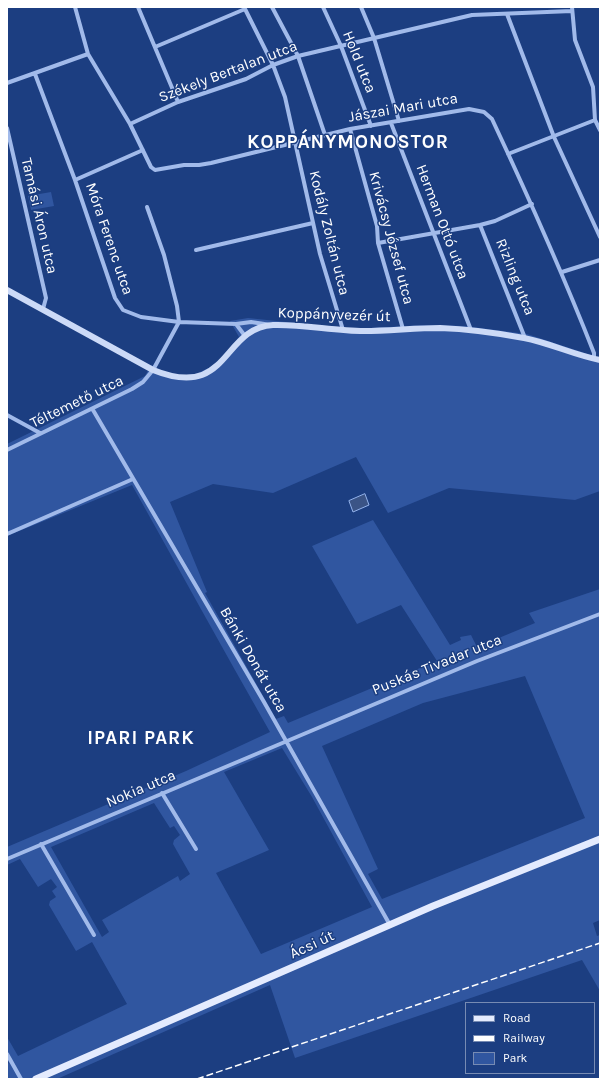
<!DOCTYPE html>
<meta charset="utf-8">
<style>
body{margin:0}
#map{position:relative;width:607px;height:1086px;overflow:hidden;background:#1c3e81;font-family:Karla,sans-serif}
canvas{display:block}
.frame{position:absolute;inset:0;border:8px solid #fff;pointer-events:none}
.legend{position:absolute;left:465px;top:1002px;width:130px;height:72px;box-sizing:border-box;background:#1c3e81;border:1px solid #778bb3;margin:0;padding:5px 7px;list-style:none;font-size:12px;color:#fff}
.legend li{display:flex;align-items:center;gap:8px;height:20px}
.legend b{width:20px;border:1px solid #778bb3}
</style>
<div id="map">
<canvas width="607" height="1086"></canvas>
<div class="frame"></div>
<ul class="legend">
<li><b style="height:5px;background:#e4ebfe"></b>Road</li>
<li><b style="height:5px;background:#fff"></b>Railway</li>
<li><b style="height:11px;background:#3056a0"></b>Park</li>
</ul>
</div>
<script>
const context = document.querySelector('canvas').getContext('2d');
context.lineJoin = 'round';
function fill(path, color) { context.fillStyle = color; context.fill(path, 'evenodd'); }
function trace(path, color, width, dash) { context.strokeStyle = color; context.lineWidth = width; context.lineCap = dash ? 'butt' : 'round'; context.setLineDash(dash || []); context.stroke(path); }
function write(font, color, halo, rows, align = 'center') {
  context.font = font + ' Karla,sans-serif'; context.lineWidth = 3; context.setLineDash([]); context.textBaseline = 'middle'; context.strokeStyle = halo; context.fillStyle = color; for (const [text, x, y, turn = 0] of rows) {
    context.save(); context.translate(x, y); context.rotate((+turn || 0) * Math.PI / 180); context.textAlign = isNaN(turn) ? turn : align; if (halo) context.strokeText(text, 0, 0); context.fillText(text, 0, 0); context.restore();
  }
}
fill(new Path2D(`
 M 51,192 L 54,206 L 31,210 L 28,196 Z
 M 248,318 L 352,329 L 426,325 L 464,326 L 527,334 L 600,358 L 600,491 L 575,500 L 449,488 L 388,513 L 356,457 L 273,493 L 213,484 L 170,502 L 207,592 L 205,593 L 276,719 L 284,716 L 288,723 L 437,661 L 401,605 L 357,624 L 312,546 L 373,520 L 450,645 L 461,640 L 460,637 L 471,635 L 477,647 L 535,623 L 529,613 L 600,589 L 600,920 L 593,923 L 597,936 L 600,935 L 600,991 L 582,960 L 295,1058 L 270,985 L 57,1079 L 7,1079 L 7,1064 L 9,1063 L 7,1059 L 7,1037 L 18,1056 L 127,1004 L 92,942 L 76,951 L 49,905 L 50,901 L 56,897 L 52,891 L 57,887 L 51,879 L 38,887 L 20,859 L 7,865 L 7,847 L 186,771 L 270,732 C 223,650 178,567 132,485 L 7,536 L 7,444 L 145,376 L 151,365 L 167,373 L 181,376 L 196,374 L 217,364 L 239,337 L 230,321 ZM 525,676 L 585,818 L 382,899 L 368,874 L 378,869 L 322,746 L 423,703 ZM 282,748 L 312,797 L 372,907 L 261,954 L 216,873 L 269,850 L 224,772 ZM 154,803 L 170,828 L 174,826 L 180,835 L 174,840 L 173,844 L 190,874 L 180,881 L 178,876 L 102,920 L 109,932 L 102,937 L 51,847 Z`), '#3056a0');
const water = new Path2D(`
 M 365,494 L 369,505 L 353,512 L 349,501 Z`);
fill(water, '#3b5486');
trace(water, '#94b3eb', 1);
trace(new Path2D(`
 M 75,7 L 88,54 L 130,124 L 151,167 L 155,170 L 184,165 L 199,165 L 211,163 L 350,129 L 469,109 L 484,112 L 492,119 C 528,196 563,274 594,353 L 594,359
 M 138,7 L 178,102
 M 244,7 L 273,65 L 285,97 L 320,254 L 343,330
 M 272,7 L 298,56 L 325,135
 M 323,7 L 341,46 L 371,126
 M 361,7 L 374,38 L 399,121
 M 572,7 L 575,40 L 593,87 L 595,120 L 600,130
 M 507,14 L 554,137 L 600,237
 M 155,47 L 245,9
 M 35,74 L 75,180 L 115,298 L 123,310 L 141,317 L 179,322 L 236,324 L 251,322 L 271,325
 M 7,83 L 88,54
 M 391,123 L 471,330
 M 130,124 L 178,102 L 246,79 L 273,65 L 298,56 L 472,15 L 572,11
 M 7,128 L 46,298 L 43,309
 M 350,129 L 377,226 L 378,243 L 403,329
 M 508,154 L 595,120
 M 75,180 L 143,150
 M 480,225 L 525,338
 M 378,243 L 480,225 L 495,221 L 532,204
 M 196,250 L 313,223
 M 562,272 L 600,260
 M 236,324 L 245,336
 M 93,410 L 264,702 L 390,925
 M 7,415 L 40,433
 M 7,450 L 132,389 L 143,382 L 153,370 L 179,322 L 177,306 L 164,255 L 147,207
 M 7,534 L 133,479
 M 162,793 L 196,849
 M 41,844 L 94,935
 M 7,859 L 477,661 L 600,614
 M 7,1054 L 21,1079`), '#a1baea', 4);
trace(new Path2D(`
 M 7,290 L 153,370 C 230,401 221,328 273,325 C 303,324 334,331 364,331 C 389,331 415,328 440,328 C 468,329 497,333 524,338 C 550,343 574,355 600,360`), '#ccdaf7', 6);
trace(new Path2D(`
 M 36,1079 L 433,906 L 600,839`), '#e4ebfe', 7);
trace(new Path2D(`
 M 197,1079 L 600,943`), '#fff', 1.5, [7, 3]);
write('15px', '#fff', '#1c3e81', [
 ["Hold utca",359,62,68],
 ["Székely Bertalan utca",228,72,-21],
 ["Jászai Mari utca",403,108,-10],
 ["Tamási Áron utca",39,216,77],
 ["Herman Ottó utca",442,222,69],
 ["Kodály Zoltán utca",329,233,76],
 ["Krivácsy József utca",391,238,75],
 ["Móra Ferenc utca",109,239,71],
 ["Rizling utca",515,277,68],
 ["Koppányvezér út",334,315,2],
 ["Téltemető utca",77,402,-26],
 ["Bánki Donát utca",253,660,60],
 ["Puskás Tivadar utca",437,665,-22],
 ["Nokia utca",141,789,-23],
 ["Ácsi út",312,945,-25]
]);
context.letterSpacing = '1px';
write('bold 19px', '#fff', '#1c3e81', [
 ["KOPPÁNYMONOSTOR",348,143],
 ["IPARI PARK",141,739]
]);
context.letterSpacing = '0px';
</script>
